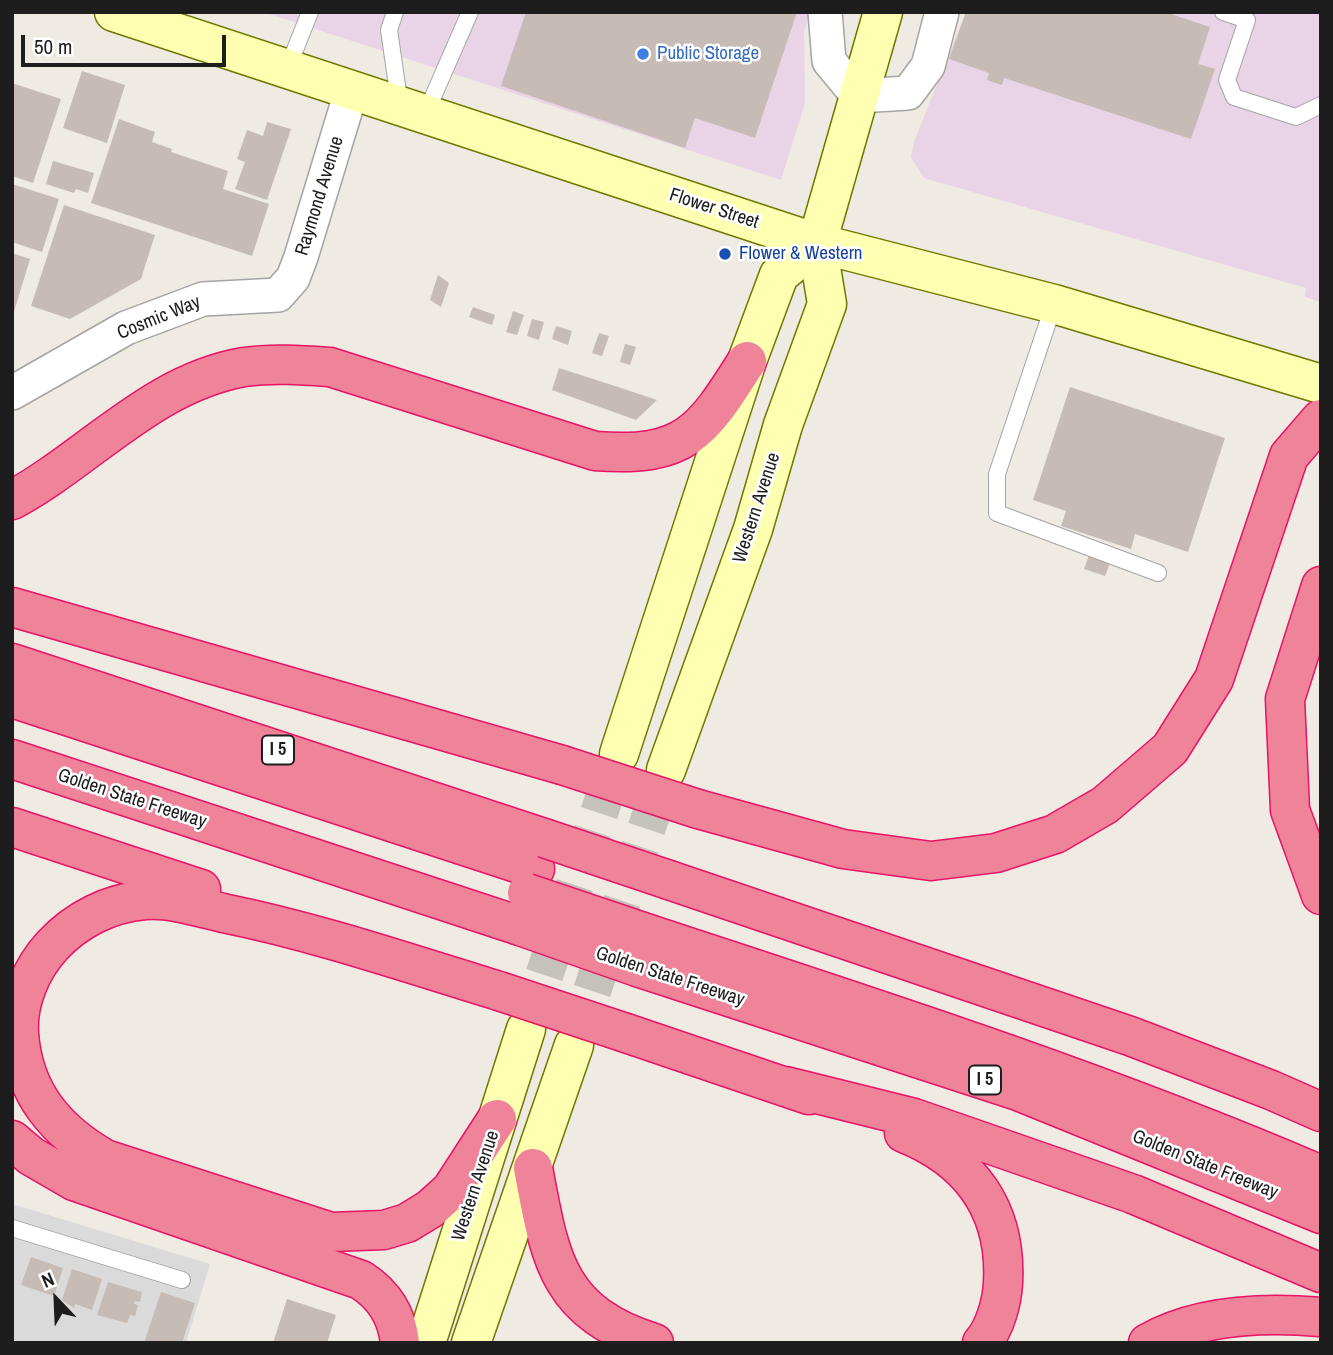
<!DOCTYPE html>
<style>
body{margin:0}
#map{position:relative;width:1333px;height:1355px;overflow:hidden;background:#efeae2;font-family:"Archivo Narrow",sans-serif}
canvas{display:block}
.frame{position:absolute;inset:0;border:14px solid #1d1d1d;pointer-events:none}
.north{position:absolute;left:21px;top:1264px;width:70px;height:70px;-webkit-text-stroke:5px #fff;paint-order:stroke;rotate:337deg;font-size:19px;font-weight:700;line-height:28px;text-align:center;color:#1d1d1d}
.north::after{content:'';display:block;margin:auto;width:24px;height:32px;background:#1d1d1d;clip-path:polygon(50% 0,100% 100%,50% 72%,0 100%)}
.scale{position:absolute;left:21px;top:35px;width:205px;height:32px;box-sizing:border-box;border:4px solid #1d1d1d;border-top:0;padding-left:9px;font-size:21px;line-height:24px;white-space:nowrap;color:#1d1d1d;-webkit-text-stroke:5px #fff;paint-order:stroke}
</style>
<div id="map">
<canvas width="1333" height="1355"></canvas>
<div class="frame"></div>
<div class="north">N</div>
<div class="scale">50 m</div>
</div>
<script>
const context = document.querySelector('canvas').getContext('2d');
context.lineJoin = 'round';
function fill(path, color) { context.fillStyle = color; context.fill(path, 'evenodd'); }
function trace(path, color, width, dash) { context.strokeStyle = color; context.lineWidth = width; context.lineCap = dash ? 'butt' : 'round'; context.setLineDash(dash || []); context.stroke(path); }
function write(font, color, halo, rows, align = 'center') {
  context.font = font + ' "Archivo Narrow",sans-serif'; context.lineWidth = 5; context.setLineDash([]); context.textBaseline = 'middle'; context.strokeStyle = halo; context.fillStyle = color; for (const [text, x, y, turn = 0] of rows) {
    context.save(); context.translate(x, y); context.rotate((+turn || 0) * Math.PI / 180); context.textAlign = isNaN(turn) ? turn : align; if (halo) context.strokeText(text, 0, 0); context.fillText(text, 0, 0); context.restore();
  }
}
fill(new Path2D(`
 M 12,1204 L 210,1264 L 186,1343 L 12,1343 Z`), '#dbdada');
fill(new Path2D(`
 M 263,12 L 810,12 L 804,33 L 805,103 L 781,180 Z
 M 966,12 L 1321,12 L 1321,302 L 1305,297 L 1306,288 L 924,178 L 911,157 L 914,142 Z`), '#e9d3e6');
fill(new Path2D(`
 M 526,12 L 797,12 L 755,138 L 695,118 L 685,148 L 501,86 Z
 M 966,12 L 1165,12 L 1210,27 L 1198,64 L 1215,69 L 1191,139 L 1004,78 L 1002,85 L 987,80 L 989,73 L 949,59 Z
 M 82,71 L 125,85 L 107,143 L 63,128 Z
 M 12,83 L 61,99 L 33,183 L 12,176 Z
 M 119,119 L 155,132 L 152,142 L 172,149 L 171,152 L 228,171 L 223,189 L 269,204 L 252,256 L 91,203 Z
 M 267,122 L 291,129 L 267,200 L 235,189 L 245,162 L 237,159 L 247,130 L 263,136 Z
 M 53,161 L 94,173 L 88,193 L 76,189 L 74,193 L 46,184 Z
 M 12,184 L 59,199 L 42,252 L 12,242 Z
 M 64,205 L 155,235 L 141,279 L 70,319 L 31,306 Z
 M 12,253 L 30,259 L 13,315 L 12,315 Z
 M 438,275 L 449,283 L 441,307 L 430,300 Z
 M 473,307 L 495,315 L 492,325 L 469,317 Z
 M 513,311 L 524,315 L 517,335 L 506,332 Z
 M 532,319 L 544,322 L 539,340 L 527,336 Z
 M 556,326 L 572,331 L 568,345 L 552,339 Z
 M 599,333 L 609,336 L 602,356 L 592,353 Z
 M 625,344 L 636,347 L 630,365 L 620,362 Z
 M 559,368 L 618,387 L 657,400 L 636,420 L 552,390 Z
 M 1070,387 L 1225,438 L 1188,552 L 1135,534 L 1131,549 L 1061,526 L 1066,511 L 1033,500 Z
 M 1089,555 L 1110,563 L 1105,576 L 1084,569 Z
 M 31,1257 L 63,1268 L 54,1296 L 21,1285 Z
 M 72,1269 L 102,1279 L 92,1310 L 75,1304 L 74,1308 L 62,1300 Z
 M 108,1282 L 142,1292 L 140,1302 L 135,1301 L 134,1304 L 138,1305 L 135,1316 L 130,1315 L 127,1323 L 97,1315 Z
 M 161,1292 L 195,1303 L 182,1343 L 144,1343 Z
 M 287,1299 L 336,1315 L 327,1343 L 273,1343 Z`), '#c7bcb5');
trace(new Path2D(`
 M 526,1029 L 619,754
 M 574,1045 L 666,770`), '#c5c1bb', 38, [38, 19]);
const lane = new Path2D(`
 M 395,12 L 389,30 L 400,106
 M 1223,12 L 1247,20 L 1227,80 L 1234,97 L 1296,117 L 1321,105
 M 287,70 L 310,12
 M 425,115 L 470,12
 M 1054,304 L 997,474 L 997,513 L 1158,573
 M 12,1228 L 182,1280`);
const street = new Path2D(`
 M 825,12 L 829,61 L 858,96 L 908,93 L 928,66 L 942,12
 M 12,393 L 126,328 L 203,299 L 278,295 L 293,278 L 301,257 L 351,92`);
const secondary = new Path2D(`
 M 114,12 L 817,243 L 1054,304 L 1321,384
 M 619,754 L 747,361 L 779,275 L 817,243
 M 666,770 L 753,529 L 783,425 L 827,304 L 817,243 L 883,12
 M 426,1343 L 526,1029
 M 471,1343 L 574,1045`);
const highway = new Path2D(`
 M 12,500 C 91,457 152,383 244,367 C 273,363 301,365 330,367 L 595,451 C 686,458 702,432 747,361
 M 1321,586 L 1285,699 L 1290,810 L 1321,895
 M 12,607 L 562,765
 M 12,663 L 544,838
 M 12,698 L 535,869
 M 12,759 L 517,925
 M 698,809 L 843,849 L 931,861 L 996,853 L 1055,834 L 1105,805 L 1170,749 L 1214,679 L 1289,456 L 1321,419
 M 12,827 L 201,889
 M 669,880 L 1130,1036 L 1271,1090 L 1321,1112
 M 652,935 C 878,1009 1102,1081 1321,1175
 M 640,968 L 1018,1091 L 1321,1214
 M 626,1033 L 809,1095
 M 785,1086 L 914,1118 L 1133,1194 L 1321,1273
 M 497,1119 L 451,1190 L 430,1209 L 407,1223 L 384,1230 L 331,1232 L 105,1159 C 56,1131 23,1093 19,1033 C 17,1002 31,969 52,946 C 76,920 109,903 145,900 C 169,898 199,907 223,913 C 317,932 407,963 499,991
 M 904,1133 C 971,1160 1007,1210 1003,1283 C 1002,1302 995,1328 982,1343
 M 12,1140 L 31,1156 L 74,1181 L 361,1280 C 384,1295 397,1315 400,1343
 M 533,1168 C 550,1258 556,1312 654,1343
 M 1148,1343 C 1199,1314 1264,1312 1321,1317`);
trace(lane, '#a4a4a4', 18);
trace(street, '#a4a4a4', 36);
trace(secondary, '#6f7800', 41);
trace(highway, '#e71563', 41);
trace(lane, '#fff', 16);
trace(street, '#fff', 33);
trace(secondary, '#fdffb1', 38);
trace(highway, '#ee839a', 38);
const highwayBridge = new Path2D(`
 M 562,765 L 698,809
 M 544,838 L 669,880
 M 527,893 L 652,935
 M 517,925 L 640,968
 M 499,991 L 626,1033`);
trace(highwayBridge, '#e71563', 41, []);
trace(highwayBridge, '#ee839a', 38);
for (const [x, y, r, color] of [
 [643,54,7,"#3f7fe0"],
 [725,254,7,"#1a4fb4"]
]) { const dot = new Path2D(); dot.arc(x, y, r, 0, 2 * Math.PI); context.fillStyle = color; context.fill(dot); trace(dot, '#fff', 2.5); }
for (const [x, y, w] of [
 [278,750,32],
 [985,1080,32]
]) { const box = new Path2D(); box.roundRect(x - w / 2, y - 14.5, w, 29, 5); context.fillStyle = '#fff'; context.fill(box); trace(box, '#1d1d1d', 2); }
write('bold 18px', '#1d1d1d', null, [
 ["I 5",278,750],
 ["I 5",985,1080]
]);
write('19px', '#366cbe', '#fff', [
 ["Public Storage",657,54]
], 'left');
write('19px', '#1d1d1d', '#fff', [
 ["Raymond Avenue",320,196,-73],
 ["Flower Street",714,209,18],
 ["Cosmic Way",159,318,-22],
 ["Western Avenue",757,508,-72],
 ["Golden State Freeway",132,799,18],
 ["Golden State Freeway",670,977,18],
 ["Golden State Freeway",1205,1165,22],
 ["Western Avenue",476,1186,-72]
]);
write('19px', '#164399', '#fff', [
 ["Flower & Western",739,254]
], 'left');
</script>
